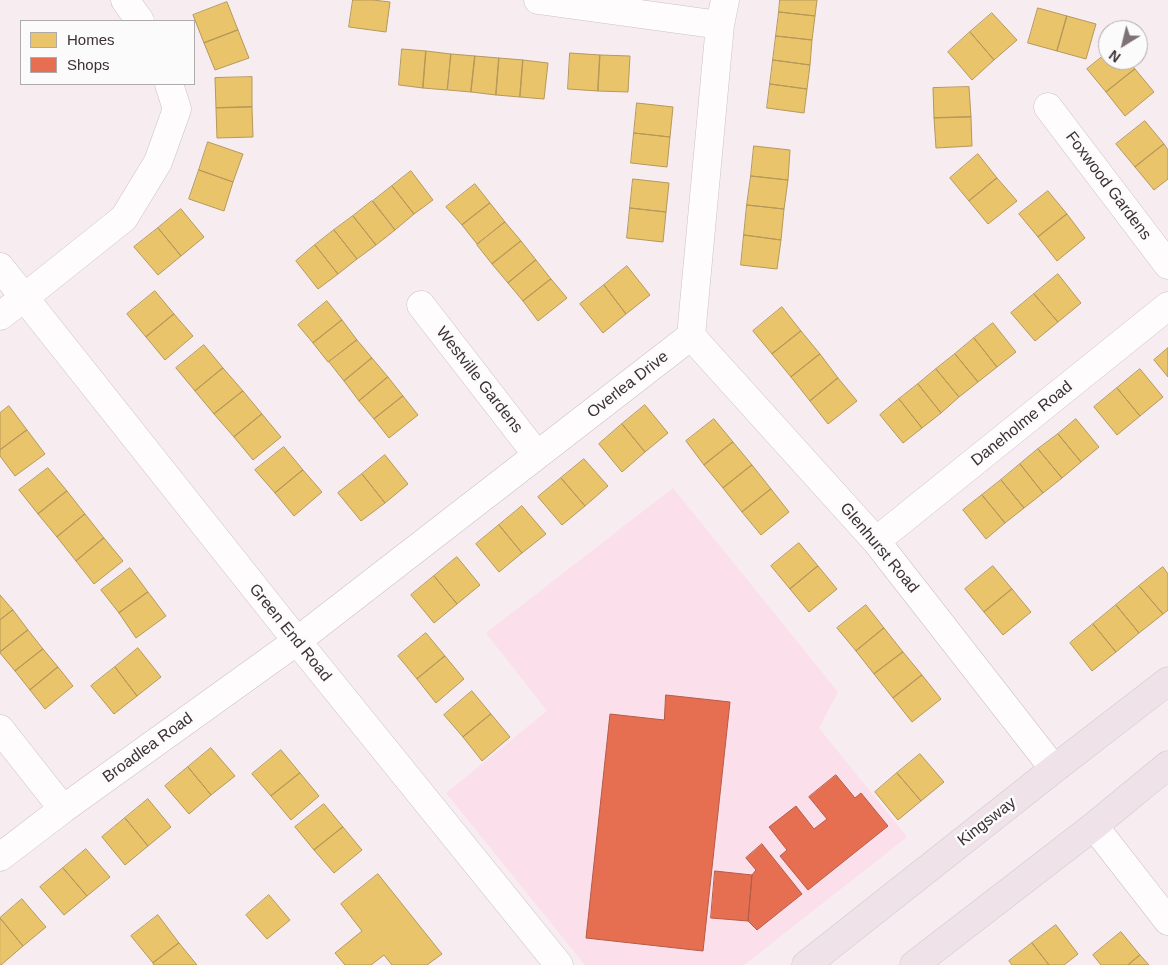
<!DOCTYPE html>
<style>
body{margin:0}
#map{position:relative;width:1168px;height:965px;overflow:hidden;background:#f7ecf0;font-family:Arial,sans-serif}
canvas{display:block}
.legend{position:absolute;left:20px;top:20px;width:175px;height:65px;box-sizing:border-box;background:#fbfbfb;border:1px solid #afaaac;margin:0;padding:6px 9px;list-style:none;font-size:15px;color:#3d3035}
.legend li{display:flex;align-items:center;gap:10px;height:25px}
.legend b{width:25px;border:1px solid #afaaac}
.north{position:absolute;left:1098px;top:20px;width:50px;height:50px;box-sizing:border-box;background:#fbfbfb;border:1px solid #afaaac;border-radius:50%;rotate:216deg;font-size:14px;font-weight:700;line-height:20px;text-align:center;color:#3d3035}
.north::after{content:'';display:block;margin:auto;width:18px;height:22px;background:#7e7276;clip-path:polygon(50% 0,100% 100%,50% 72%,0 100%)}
</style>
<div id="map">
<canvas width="1168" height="965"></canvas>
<ul class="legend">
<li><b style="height:14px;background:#e9c46a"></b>Homes</li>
<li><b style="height:14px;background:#e76f51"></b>Shops</li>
</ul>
<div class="north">N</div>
</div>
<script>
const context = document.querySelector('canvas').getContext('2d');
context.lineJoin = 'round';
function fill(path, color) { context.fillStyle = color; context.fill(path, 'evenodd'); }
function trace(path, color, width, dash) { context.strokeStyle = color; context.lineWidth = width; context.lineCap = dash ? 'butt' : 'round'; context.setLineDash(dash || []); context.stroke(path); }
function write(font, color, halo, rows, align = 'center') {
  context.font = font + ' Arial,sans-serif'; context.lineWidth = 5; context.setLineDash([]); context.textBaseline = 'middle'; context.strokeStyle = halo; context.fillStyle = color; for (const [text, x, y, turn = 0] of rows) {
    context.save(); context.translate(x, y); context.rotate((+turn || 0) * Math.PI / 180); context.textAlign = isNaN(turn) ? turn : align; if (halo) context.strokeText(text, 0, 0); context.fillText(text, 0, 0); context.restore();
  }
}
fill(new Path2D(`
 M 673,488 L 838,692 L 819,728 L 907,837 L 744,965 L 585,965 L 446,793 L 547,711 L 486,633 Z`), '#fbdfea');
const homes = new Path2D(`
 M 353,0 L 373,0 L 390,2 L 386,32 L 349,27 Z
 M 780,0 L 817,0 L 815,16 L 779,12 Z
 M 227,2 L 238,30 L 204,43 L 193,15 Z
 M 1038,8 L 1067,16 L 1057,51 L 1028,43 Z
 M 779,12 L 815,16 L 812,40 L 776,36 Z
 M 992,13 L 1017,40 L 994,60 L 970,32 Z
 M 1067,16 L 1096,24 L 1086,59 L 1057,51 Z
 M 238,30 L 249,58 L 215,70 L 204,43 Z
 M 970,32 L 994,60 L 972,80 L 948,52 Z
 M 776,36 L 812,40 L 810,65 L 773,60 Z
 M 402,49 L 426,51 L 423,88 L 399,85 Z
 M 426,51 L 451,54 L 447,90 L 423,88 Z
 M 1108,52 L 1108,60 L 1128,60 L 1135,69 L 1106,92 L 1087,69 Z
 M 570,53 L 600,55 L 598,91 L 568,89 Z
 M 451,54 L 475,56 L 471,92 L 448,90 Z
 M 600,55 L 630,56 L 628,92 L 598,91 Z
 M 475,56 L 499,58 L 496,95 L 471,92 Z
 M 499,58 L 523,60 L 520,97 L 496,95 Z
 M 523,60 L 548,63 L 544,99 L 520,97 Z
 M 773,60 L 810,65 L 807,89 L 770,84 Z
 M 1135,69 L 1154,92 L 1125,116 L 1106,92 Z
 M 252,77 L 252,107 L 216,108 L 215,78 Z
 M 770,84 L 807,89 L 804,113 L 767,108 Z
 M 969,87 L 971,117 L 934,118 L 933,88 Z
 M 637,103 L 673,107 L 670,137 L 634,133 Z
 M 252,107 L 253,137 L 217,138 L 216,108 Z
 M 971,117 L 972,146 L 936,148 L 934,118 Z
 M 1145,121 L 1164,144 L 1135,167 L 1116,144 Z
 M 634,133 L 670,137 L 667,167 L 631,163 Z
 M 208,142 L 243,154 L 233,182 L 199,170 Z
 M 1164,144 L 1168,150 L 1168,179 L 1154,190 L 1135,167 Z
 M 754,146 L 790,150 L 788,180 L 751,176 Z
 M 978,154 L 997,178 L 969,201 L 950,178 Z
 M 199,170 L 233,182 L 224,211 L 189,199 Z
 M 411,171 L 433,200 L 414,214 L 392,186 Z
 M 751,176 L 788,180 L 784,209 L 747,205 Z
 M 997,178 L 1017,201 L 988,224 L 969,201 Z
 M 633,179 L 669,183 L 666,212 L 630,208 Z
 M 475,184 L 490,203 L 462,225 L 446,207 Z
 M 392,186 L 414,214 L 395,230 L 373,201 Z
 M 1048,191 L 1067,214 L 1038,237 L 1019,214 Z
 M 372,201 L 395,230 L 376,245 L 353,216 Z
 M 490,203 L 505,222 L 477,244 L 462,225 Z
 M 747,205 L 784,209 L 781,240 L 744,235 Z
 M 630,208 L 666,212 L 663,242 L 627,238 Z
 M 181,209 L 204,237 L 181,256 L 158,228 Z
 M 1067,214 L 1085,238 L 1057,261 L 1038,237 Z
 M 353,216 L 376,245 L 357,259 L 334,230 Z
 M 505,222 L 521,241 L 492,264 L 477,245 Z
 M 158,228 L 181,256 L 158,275 L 134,247 Z
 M 334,230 L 357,259 L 338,274 L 315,245 Z
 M 744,235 L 781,240 L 777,269 L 741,265 Z
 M 521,241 L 536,260 L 508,283 L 492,264 Z
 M 315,245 L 338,274 L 318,289 L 296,261 Z
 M 536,260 L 551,279 L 523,301 L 508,283 Z
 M 627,266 L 650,295 L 626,314 L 604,285 Z
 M 1058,274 L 1081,303 L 1058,322 L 1034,294 Z
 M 551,279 L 567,298 L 538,321 L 523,301 Z
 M 604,285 L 626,314 L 603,333 L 580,304 Z
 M 155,291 L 174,314 L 146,337 L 127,314 Z
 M 1034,294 L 1058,322 L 1035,341 L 1011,313 Z
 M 327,301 L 342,320 L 313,343 L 298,325 Z
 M 782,307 L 801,331 L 772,354 L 753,331 Z
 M 174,314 L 193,336 L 165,360 L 146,337 Z
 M 342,320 L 357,340 L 328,362 L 313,343 Z
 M 993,323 L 1016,352 L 997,367 L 974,338 Z
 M 801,331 L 820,354 L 791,377 L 772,354 Z
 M 974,338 L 997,367 L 978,382 L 955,354 Z
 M 357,340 L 372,358 L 344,381 L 329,362 Z
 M 204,345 L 223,368 L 195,391 L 176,368 Z
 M 1168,348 L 1168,377 L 1154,360 Z
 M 820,354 L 838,378 L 810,401 L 791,377 Z
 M 955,354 L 978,382 L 959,397 L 936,369 Z
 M 372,358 L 388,377 L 359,401 L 344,381 Z
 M 223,368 L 243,391 L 214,414 L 195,391 Z
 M 936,369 L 959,397 L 941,413 L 918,384 Z
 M 1140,369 L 1163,397 L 1140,416 L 1117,388 Z
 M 388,377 L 403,396 L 374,419 L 359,401 Z
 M 838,378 L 857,401 L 828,424 L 810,401 Z
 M 918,384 L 941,413 L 922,428 L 899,399 Z
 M 1117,388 L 1140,416 L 1117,435 L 1094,407 Z
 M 243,391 L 262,414 L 234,437 L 214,414 Z
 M 403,396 L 418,415 L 389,438 L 374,419 Z
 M 899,399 L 922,428 L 903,443 L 880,415 Z
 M 645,405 L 668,433 L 645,452 L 622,424 Z
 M 9,406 L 27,430 L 0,450 L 0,413 Z
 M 262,414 L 281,437 L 253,460 L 234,437 Z
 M 714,419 L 733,442 L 704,465 L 686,441 Z
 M 1076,419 L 1099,447 L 1081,462 L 1058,434 Z
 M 622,424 L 645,452 L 622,472 L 599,444 Z
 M 27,430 L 45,454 L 15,476 L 0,456 L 0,450 Z
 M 1058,434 L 1081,462 L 1062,478 L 1038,449 Z
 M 733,442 L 752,465 L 723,488 L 704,465 Z
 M 284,447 L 303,470 L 275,493 L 255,470 Z
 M 1038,449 L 1062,478 L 1043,493 L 1020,464 Z
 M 385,455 L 408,484 L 385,503 L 362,474 Z
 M 584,459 L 608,486 L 585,506 L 561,478 Z
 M 1020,464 L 1043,493 L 1024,508 L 1001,480 Z
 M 752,465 L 771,489 L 742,512 L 723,488 Z
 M 48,468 L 67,491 L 38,514 L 19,490 Z
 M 303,470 L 322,492 L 294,516 L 275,493 Z
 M 362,474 L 385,503 L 361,521 L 338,493 Z
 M 561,478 L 585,506 L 562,525 L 538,497 Z
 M 1001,480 L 1024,508 L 1005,523 L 982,495 Z
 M 771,489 L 789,512 L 761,535 L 742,512 Z
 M 67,491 L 85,514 L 57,537 L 38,514 Z
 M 982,495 L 1005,523 L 986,539 L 963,510 Z
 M 522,506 L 546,534 L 522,553 L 499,525 Z
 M 85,514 L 104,538 L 76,561 L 57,537 Z
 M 499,525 L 522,553 L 499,572 L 476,544 Z
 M 104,538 L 123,561 L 94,584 L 76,561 Z
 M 799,543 L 818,566 L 790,589 L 771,566 Z
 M 457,557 L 480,585 L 457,604 L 434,576 Z
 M 818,566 L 837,589 L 809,612 L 790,589 Z
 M 993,566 L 1012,589 L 984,612 L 965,589 Z
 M 1163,567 L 1168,574 L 1168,610 L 1163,614 L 1139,586 Z
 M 130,568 L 148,592 L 119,613 L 101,590 Z
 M 434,576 L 457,604 L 434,623 L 411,595 Z
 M 1139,586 L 1163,614 L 1139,633 L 1116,605 Z
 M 1012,589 L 1031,612 L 1003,635 L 984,612 Z
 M 148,592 L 166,616 L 136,638 L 119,613 Z
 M 0,595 L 13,610 L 0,620 Z
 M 866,605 L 884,628 L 856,651 L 837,628 Z
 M 1116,605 L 1139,633 L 1116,652 L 1093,624 Z
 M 13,610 L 28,630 L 0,652 L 0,620 Z
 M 1093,624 L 1116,652 L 1092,671 L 1070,643 Z
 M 884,628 L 903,652 L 874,674 L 856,651 Z
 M 28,630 L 43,649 L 15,671 L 0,653 L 0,652 Z
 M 426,633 L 445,656 L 417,679 L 398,656 Z
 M 138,648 L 161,677 L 137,696 L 115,667 Z
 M 43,649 L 58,667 L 30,690 L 15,671 Z
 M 903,652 L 922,675 L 893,698 L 874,674 Z
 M 445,656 L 464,679 L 436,703 L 417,679 Z
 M 58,667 L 73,686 L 45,709 L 30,690 Z
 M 115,667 L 137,696 L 114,714 L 91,686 Z
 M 922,675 L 941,699 L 912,722 L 893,698 Z
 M 472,691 L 491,714 L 463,737 L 444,715 Z
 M 491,714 L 510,737 L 482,761 L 463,737 Z
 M 211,748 L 235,776 L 211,795 L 188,767 Z
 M 281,750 L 300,773 L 271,796 L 252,774 Z
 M 920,754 L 944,782 L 921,801 L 897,773 Z
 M 188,767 L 211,795 L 189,814 L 165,786 Z
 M 300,773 L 319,796 L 291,820 L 271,796 Z
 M 897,773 L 921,801 L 898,820 L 875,792 Z
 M 148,799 L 171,827 L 148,846 L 125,818 Z
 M 324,804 L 343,827 L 314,850 L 295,827 Z
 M 125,818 L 148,846 L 125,865 L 102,837 Z
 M 343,827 L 362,850 L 334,873 L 314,850 Z
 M 86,849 L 110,877 L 87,896 L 63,868 Z
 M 63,868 L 87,896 L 64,915 L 40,887 Z
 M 378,874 L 442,954 L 427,965 L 392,965 L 384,955 L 371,965 L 345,965 L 335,953 L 362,931 L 341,904 Z
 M 269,895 L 290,920 L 267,939 L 246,915 Z
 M 22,899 L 46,927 L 23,946 L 0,918 Z
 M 158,915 L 179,943 L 153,963 L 131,936 Z
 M 0,918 L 23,946 L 1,965 L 0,965 Z
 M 1056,925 L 1078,954 L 1064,965 L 1049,965 L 1032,943 Z
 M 1121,932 L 1140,955 L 1128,965 L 1101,965 L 1093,955 Z
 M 179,943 L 197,965 L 154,965 L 153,963 Z
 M 1032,943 L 1049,965 L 1012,965 L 1009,961 Z
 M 1140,955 L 1149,965 L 1128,965 Z`);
fill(homes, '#e9c46a');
trace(homes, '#b5985a', 1);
const shops = new Path2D(`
 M 666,695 L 730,702 L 703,951 L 586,938 L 610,714 L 664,720 Z
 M 836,775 L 855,798 L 861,793 L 888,826 L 808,890 L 780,856 L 787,850 L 769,827 L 796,806 L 814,829 L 827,819 L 809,797 Z
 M 762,844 L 802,894 L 757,930 L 748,921 L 752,875 L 756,870 L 746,858 Z
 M 715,871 L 752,875 L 748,921 L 711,918 Z`);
fill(shops, '#e76f51');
trace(shops, '#b45c49', 1);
const minor = new Path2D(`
 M 125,0 L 140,21
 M 538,0 L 720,25
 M 1048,107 L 1168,265
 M 0,267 L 297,641 L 559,965
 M 421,305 L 537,455
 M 0,316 L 25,297 L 124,218 L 158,162 L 177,109 L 169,84
 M 691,336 L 876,541 L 1054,769
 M 876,541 L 1168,306
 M 0,729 L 63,809
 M 1094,826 L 1168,921
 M 0,857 L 63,809 L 297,641 L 691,336 L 720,25 L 725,0`);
const highway = new Path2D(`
 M 806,965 L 1054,769 L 1168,681
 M 914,965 L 1094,826 L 1168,765`);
trace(minor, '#ccc1c5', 29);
trace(highway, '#d1cacd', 29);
trace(minor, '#fefcfd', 28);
trace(highway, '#efe2e8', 28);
write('16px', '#3d3035', '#fbfbfb', [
 ["Foxwood Gardens",1108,186,53],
 ["Westville Gardens",479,380,52],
 ["Overlea Drive",628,385,-38],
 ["Daneholme Road",1022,424,-39],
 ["Glenhurst Road",879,548,50],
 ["Green End Road",290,633,51],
 ["Broadlea Road",148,748,-36],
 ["Kingsway",987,822,-38]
]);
</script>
